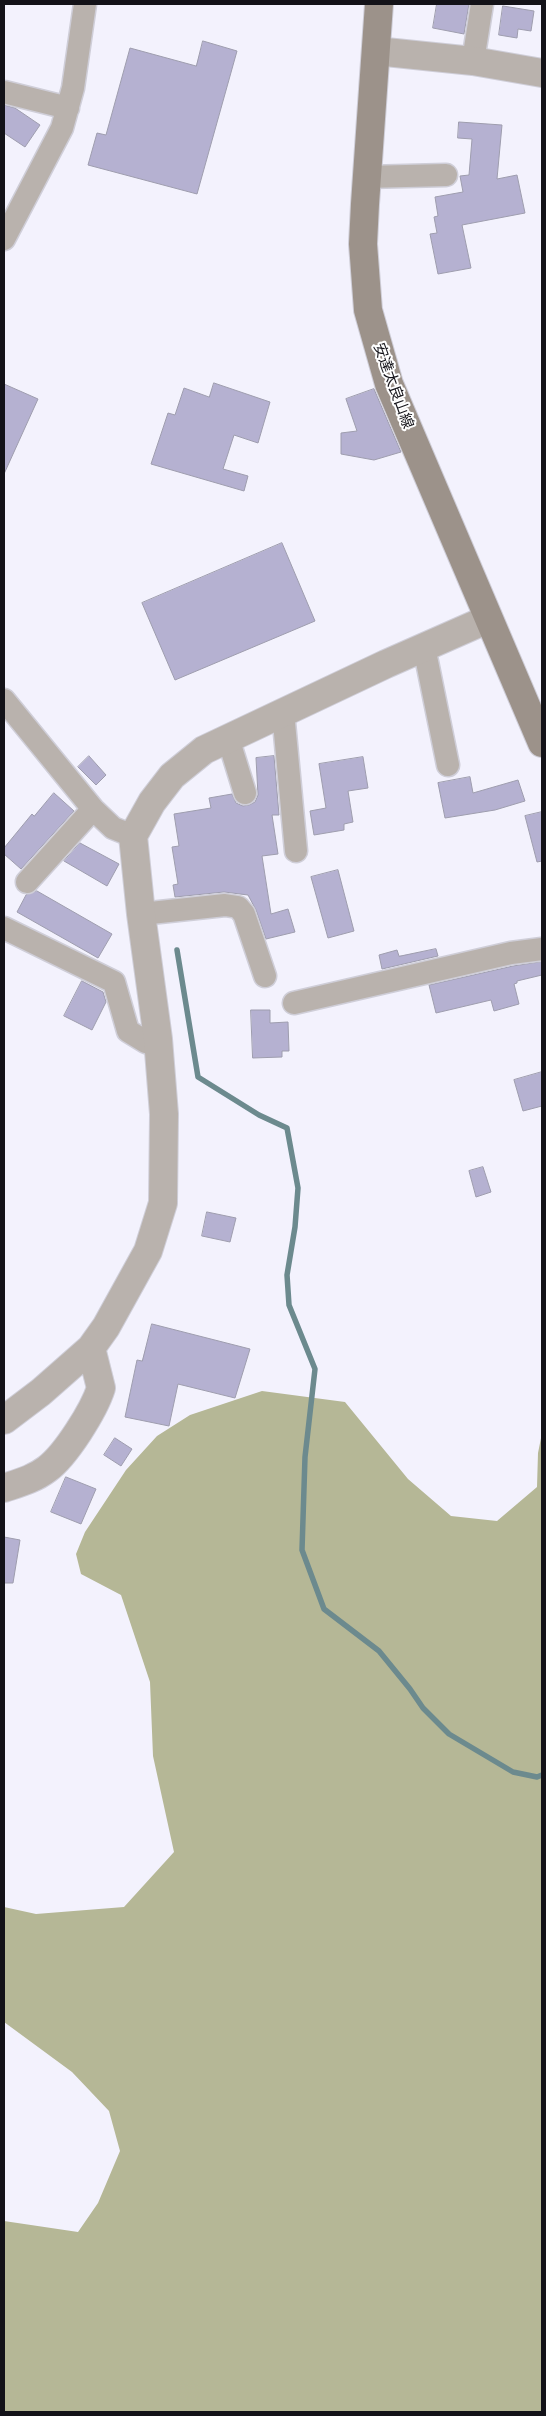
<!DOCTYPE html>
<meta charset="utf-8">
<style>
body{margin:0}
#map{position:relative;width:546px;height:2416px;overflow:hidden;background:#f3f2fd;font-family:Arial,sans-serif}
canvas{display:block}
.frame{position:absolute;inset:0;border:5px solid #131218;pointer-events:none}
</style>
<div id="map">
<canvas width="546" height="2416"></canvas>
<div class="frame"></div>
</div>
<script>
const context = document.querySelector('canvas').getContext('2d');
context.lineJoin = 'round';
function fill(path, color) { context.fillStyle = color; context.fill(path, 'evenodd'); }
function trace(path, color, width, dash) { context.strokeStyle = color; context.lineWidth = width; context.lineCap = dash ? 'butt' : 'round'; context.setLineDash(dash || []); context.stroke(path); }
function write(font, color, halo, rows, align = 'center') {
  context.font = font + ' Arial,"Noto Sans JP",sans-serif'; context.lineWidth = 4; context.setLineDash([]); context.textBaseline = 'middle'; context.strokeStyle = halo; context.fillStyle = color; for (const [text, x, y, turn = 0] of rows) {
    context.save(); context.translate(x, y); context.rotate((+turn || 0) * Math.PI / 180); context.textAlign = isNaN(turn) ? turn : align; if (halo) context.strokeText(text, 0, 0); context.fillText(text, 0, 0); context.restore();
  }
}
fill(new Path2D(`
 M 262,1391 L 345,1402 L 408,1479 L 451,1516 L 497,1521 L 537,1487 L 538,1453 L 542,1433 L 542,2412 L 4,2412 L 4,2221 L 78,2232 L 98,2203 L 120,2151 L 109,2111 L 72,2072 L 4,2022 L 4,1907 L 36,1914 L 124,1907 L 174,1852 L 153,1756 L 150,1682 L 121,1595 L 81,1574 L 76,1554 L 85,1532 L 126,1470 L 157,1436 L 190,1415 Z`), '#b5b796');
trace(new Path2D(`
 M 177,950 L 198,1077 L 259,1115 L 287,1128 L 298,1188 L 295,1227 L 287,1275 L 289,1305 L 315,1369 L 305,1457 L 302,1550 L 324,1609 L 379,1651 L 410,1689 L 423,1708 L 449,1734 L 513,1772 L 537,1777 L 542,1775`), '#6c8a8e', 5.5);
const building = new Path2D(`
 M 437,4 L 469,4 L 464,34 L 433,28 Z
 M 503,6 L 534,11 L 531,31 L 518,29 L 517,38 L 499,35 Z
 M 203,41 L 237,51 L 197,194 L 88,165 L 97,133 L 106,135 L 130,48 L 196,66 Z
 M 4,105 L 15,108 L 40,125 L 25,147 L 4,133 Z
 M 459,122 L 502,125 L 497,179 L 517,175 L 525,213 L 462,225 L 471,268 L 438,274 L 430,234 L 437,233 L 434,217 L 438,216 L 435,197 L 463,192 L 460,176 L 469,175 L 472,139 L 458,138 Z
 M 214,383 L 270,402 L 258,443 L 234,435 L 223,469 L 248,476 L 244,491 L 151,464 L 168,413 L 175,415 L 184,388 L 209,397 Z
 M 4,384 L 38,399 L 4,474 Z
 M 374,389 L 401,452 L 374,460 L 341,454 L 341,433 L 357,431 L 346,399 Z
 M 282,543 L 315,621 L 175,680 L 142,603 Z
 M 89,756 L 106,775 L 96,785 L 78,767 Z
 M 274,756 L 279,815 L 272,815 L 278,854 L 262,856 L 271,914 L 288,909 L 295,932 L 266,939 L 256,910 L 248,895 L 224,892 L 175,897 L 173,885 L 178,884 L 172,847 L 179,846 L 174,814 L 211,808 L 209,798 L 232,794 L 236,803 L 243,806 L 249,805 L 255,802 L 258,795 L 256,758 Z
 M 363,757 L 368,788 L 348,791 L 353,822 L 344,824 L 344,830 L 314,835 L 310,811 L 326,808 L 319,764 Z
 M 470,777 L 473,793 L 518,780 L 525,801 L 495,810 L 445,818 L 438,783 Z
 M 54,793 L 74,811 L 21,869 L 4,854 L 4,848 L 32,814 L 34,816 Z
 M 542,812 L 542,861 L 537,862 L 525,816 Z
 M 80,843 L 119,864 L 107,886 L 64,861 Z
 M 338,870 L 354,931 L 328,938 L 311,877 Z
 M 37,891 L 112,934 L 98,958 L 17,912 L 26,895 Z
 M 436,949 L 438,956 L 382,969 L 379,955 L 397,950 L 399,956 Z
 M 542,962 L 542,975 L 517,981 L 517,983 L 514,984 L 519,1004 L 494,1011 L 491,1000 L 436,1013 L 429,985 L 513,966 Z
 M 82,981 L 103,992 L 106,1002 L 92,1030 L 64,1016 Z
 M 251,1010 L 270,1010 L 270,1023 L 288,1022 L 289,1051 L 282,1051 L 282,1057 L 253,1058 Z
 M 542,1072 L 542,1106 L 523,1111 L 514,1080 Z
 M 483,1167 L 491,1192 L 476,1197 L 469,1171 Z
 M 207,1212 L 236,1218 L 230,1242 L 202,1236 Z
 M 152,1324 L 250,1349 L 235,1398 L 178,1384 L 169,1426 L 125,1417 L 137,1360 L 142,1361 Z
 M 115,1438 L 132,1449 L 121,1466 L 104,1455 Z
 M 66,1477 L 96,1489 L 81,1524 L 51,1512 Z
 M 4,1537 L 20,1540 L 13,1583 L 4,1583 Z`);
fill(building, '#b5b1d1');
trace(building, '#9e9dae', 1);
const minor = new Path2D(`
 M 473,61 L 482,4
 M 4,92 L 68,108
 M 366,177 L 446,175
 M 4,239 L 62,128 L 73,88 L 85,4
 M 424,647 L 448,765
 M 4,700 L 93,809 L 113,828 L 133,836
 M 283,712 L 296,851
 M 228,738 L 245,793
 M 27,882 L 93,809
 M 141,914 L 225,905 L 238,907 L 244,914 L 265,976
 M 4,928 L 114,982 L 128,1031 L 146,1042 L 158,1045
 M 294,1003 L 511,953 L 542,949`);
const tertiary = new Path2D(`
 M 376,51 L 473,61 L 542,73
 M 4,1420 L 41,1392 L 91,1348 L 106,1327 L 148,1251 L 163,1203 L 164,1114 L 158,1039 L 141,914 L 133,836 L 152,802 L 172,776 L 204,750 L 386,664 L 488,619
 M 4,1488 C 19,1483 34,1479 47,1469 C 66,1455 94,1410 101,1388 L 91,1348`);
const secondary = new Path2D(`
 M 379,4 L 365,204 L 363,244 L 368,310 L 389,384 L 542,743`);
trace(minor, '#cfced8', 25);
trace(tertiary, '#cfced8', 30);
trace(secondary, '#cfced8', 30);
trace(minor, '#b9b2ad', 22);
trace(tertiary, '#b9b2ad', 28);
trace(secondary, '#9c928a', 28);
write('15px', '#131218', '#fff', [
 ["安達太良山線",393,386,70]
]);
</script>
